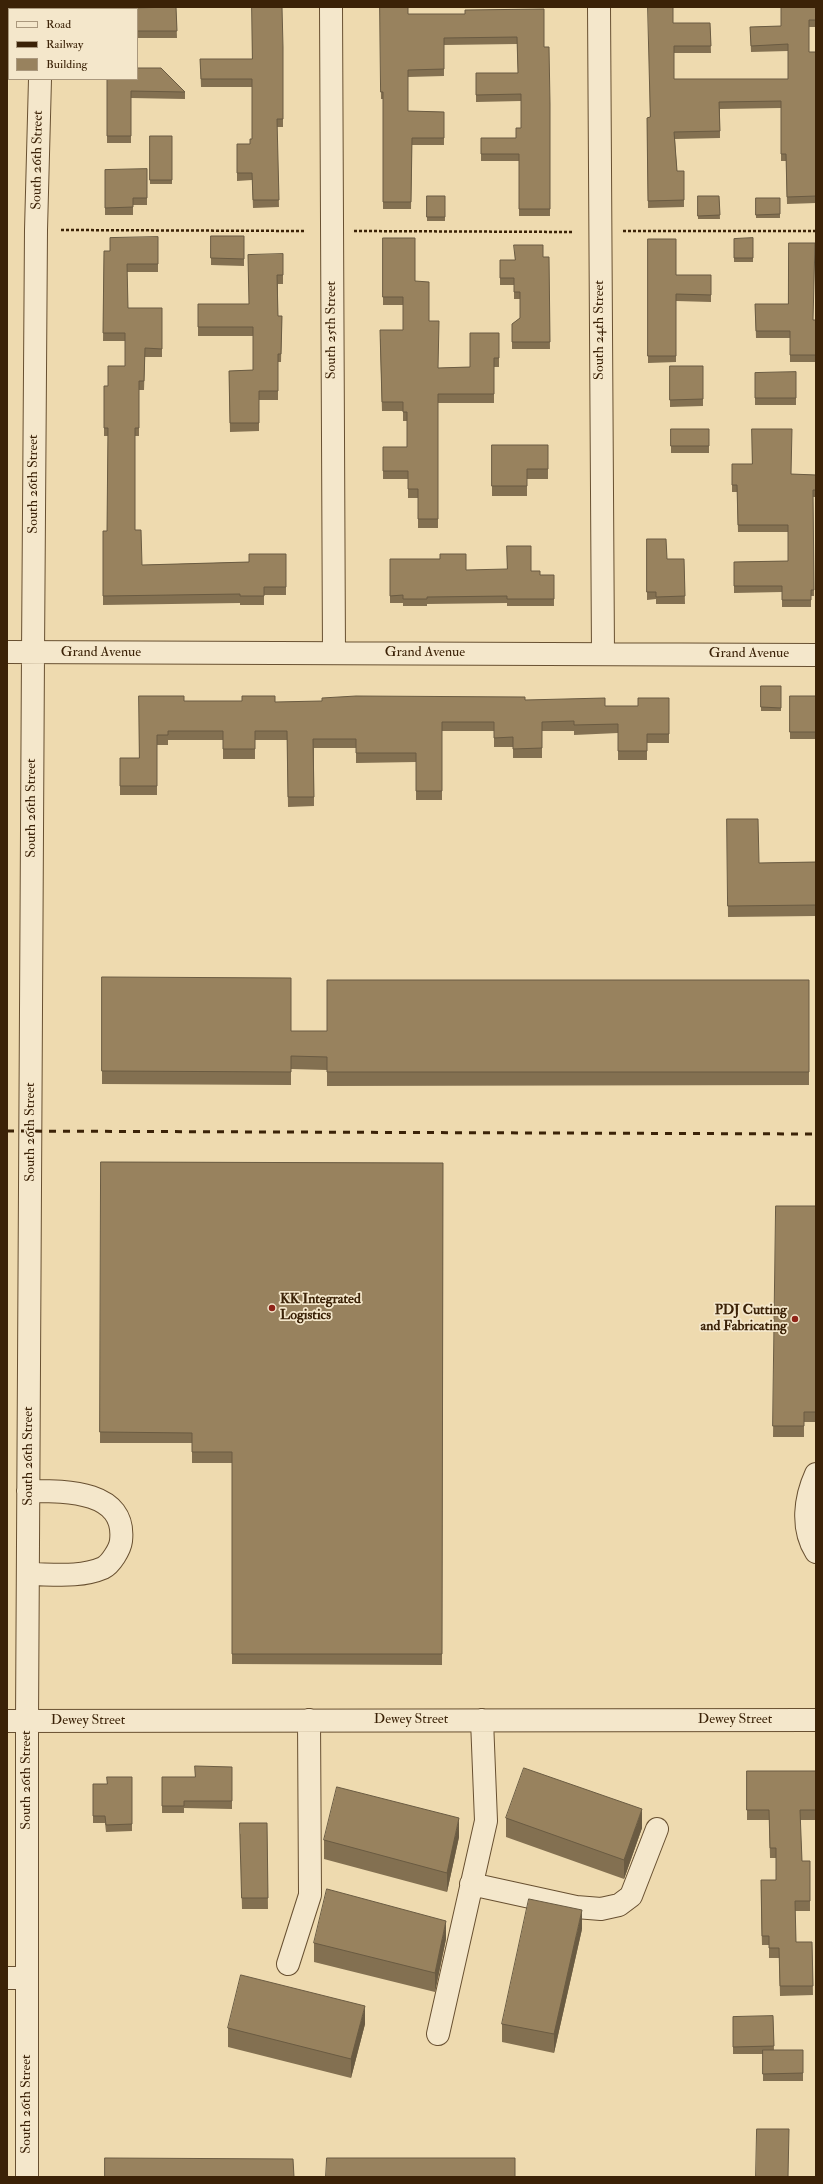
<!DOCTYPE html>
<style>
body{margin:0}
#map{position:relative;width:823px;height:2184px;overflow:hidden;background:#eedaaf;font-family:"IM FELL Double Pica",serif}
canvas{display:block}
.frame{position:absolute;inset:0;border:8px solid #3b2207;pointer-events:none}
.legend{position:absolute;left:8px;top:8px;width:130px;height:72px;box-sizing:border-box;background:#f4e7cb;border:1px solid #aa987d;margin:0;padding:5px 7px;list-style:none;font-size:12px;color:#3b2207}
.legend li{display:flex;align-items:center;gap:8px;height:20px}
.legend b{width:20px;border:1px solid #aa987d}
</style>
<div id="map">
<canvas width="823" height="2184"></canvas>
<div class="frame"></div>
<ul class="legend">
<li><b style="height:5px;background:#f4e7cb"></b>Road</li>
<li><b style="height:5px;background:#3b2207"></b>Railway</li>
<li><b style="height:11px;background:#98825e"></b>Building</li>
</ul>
</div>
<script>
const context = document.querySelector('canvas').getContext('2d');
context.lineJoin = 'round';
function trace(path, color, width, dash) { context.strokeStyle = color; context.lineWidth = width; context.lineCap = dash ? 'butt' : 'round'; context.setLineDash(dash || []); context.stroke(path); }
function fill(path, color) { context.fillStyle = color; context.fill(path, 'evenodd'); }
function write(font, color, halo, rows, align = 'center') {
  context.font = font + ' "IM FELL Double Pica",serif'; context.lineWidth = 3.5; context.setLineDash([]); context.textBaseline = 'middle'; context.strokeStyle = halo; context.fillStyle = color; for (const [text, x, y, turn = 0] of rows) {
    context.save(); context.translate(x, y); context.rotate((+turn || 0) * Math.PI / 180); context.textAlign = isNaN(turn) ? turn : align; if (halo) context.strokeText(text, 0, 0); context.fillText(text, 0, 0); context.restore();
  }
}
const minor = new Path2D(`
 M 331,7 L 334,652
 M 599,7 L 603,653
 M 47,9 L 47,7
 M 7,652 L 816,655
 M 816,1474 C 805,1498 801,1528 816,1552
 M 28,1574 C 52,1574 80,1578 103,1568 C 111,1564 120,1549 121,1541 C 127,1489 62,1491 28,1491
 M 7,1721 L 816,1720
 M 471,1884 L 576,1907 L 601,1909 L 619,1905 L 631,1896 L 657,1829
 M 288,1964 L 310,1895 L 309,1720
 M 7,1978 L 27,1978
 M 438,2034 L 486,1821 L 482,1720
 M 27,2177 L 27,1721 L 33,653 L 36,230 L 40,79`);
trace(minor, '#685031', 24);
trace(new Path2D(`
 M 61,230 L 305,231
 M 354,231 L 572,232
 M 623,231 L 816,231`), '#3b2207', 2.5, [3, 2]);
trace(minor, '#f4e7cb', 22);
trace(new Path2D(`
 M 7,1131 L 816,1134`), '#3b2207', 3, [7, 7]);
fill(new Path2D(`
 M 176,7 L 177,38 L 137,38 L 137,9 L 133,8 Z
 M 380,7 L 408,14 L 465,14 L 544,47 L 550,104 L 550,216 L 519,216 L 519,161 L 481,161 L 481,138 L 516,138 L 521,128 L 521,101 L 476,102 L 476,73 L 518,73 L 517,44 L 444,45 L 444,76 L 408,77 L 408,111 L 444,112 L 444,145 L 412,145 L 411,209 L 383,209 L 383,99 L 381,99 Z
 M 816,7 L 816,27 L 809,27 L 809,52 L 816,52 L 816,203 L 787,204 L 786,161 L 781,161 L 781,108 L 720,109 L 720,138 L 675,139 L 677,171 L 684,171 L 684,207 L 648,208 L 647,118 L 650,117 L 673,23 L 710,23 L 711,53 L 674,53 L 674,79 L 788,79 L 788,51 L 751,52 L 750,27 L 781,26 Z
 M 283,47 L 283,127 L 277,127 L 279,207 L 253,208 L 252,180 L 237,181 L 237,144 L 250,144 L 252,139 L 252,87 L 201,87 L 200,59 L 252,59 Z
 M 107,79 L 185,92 L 185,99 L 131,98 L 131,143 L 107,143 Z
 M 150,136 L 172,136 L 172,184 L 150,184 Z
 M 147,169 L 147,205 L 133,205 L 133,215 L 105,215 L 105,170 Z
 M 427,196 L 445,196 L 445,221 L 427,221 Z
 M 698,196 L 719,196 L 720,219 L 698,219 Z
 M 756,198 L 780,198 L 780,218 L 756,218 Z
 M 211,236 L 244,236 L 244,266 L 211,265 Z
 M 158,237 L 158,272 L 127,272 L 128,308 L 162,308 L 162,357 L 145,357 L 144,390 L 139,390 L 139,436 L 135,436 L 135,530 L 142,565 L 249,562 L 286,554 L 286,595 L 264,595 L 264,605 L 240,605 L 240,603 L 103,605 L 103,531 L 107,531 L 108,436 L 104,436 L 104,386 L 108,386 L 125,366 L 125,341 L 103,341 L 104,251 L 110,251 Z
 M 383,238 L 429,321 L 438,368 L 470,367 L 499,333 L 499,367 L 494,367 L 494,403 L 438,403 L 438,528 L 418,528 L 418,498 L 408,498 L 408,479 L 383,479 L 383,447 L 407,447 L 407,421 L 403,421 L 403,411 L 382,411 L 380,339 L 403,330 L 403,305 L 383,305 Z
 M 753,238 L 753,262 L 734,262 L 734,239 Z
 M 648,239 L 676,275 L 711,275 L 711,302 L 676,301 L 676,362 L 648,363 Z
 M 283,254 L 283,284 L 278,284 L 278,316 L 282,316 L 281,362 L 278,362 L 278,400 L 259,400 L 259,431 L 230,432 L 229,371 L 253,370 L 253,336 L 198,336 L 198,304 L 249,304 Z
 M 549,257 L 550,349 L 512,349 L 512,324 L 520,318 L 520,299 L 514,299 L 514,285 L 500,285 L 500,260 L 514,260 Z
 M 755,304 L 814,320 L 816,320 L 816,362 L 790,362 L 790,338 L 756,338 Z
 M 670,366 L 703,366 L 703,406 L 670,407 Z
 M 796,372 L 796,405 L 755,405 L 755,373 Z
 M 671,429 L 709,429 L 709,453 L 671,453 Z
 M 492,445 L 548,445 L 548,479 L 527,479 L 527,496 L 492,496 Z
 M 732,464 L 791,474 L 816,475 L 816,497 L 813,497 L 814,596 L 811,596 L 811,607 L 782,607 L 782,592 L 734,593 L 734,562 L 788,561 L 788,532 L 738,532 L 737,492 L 732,492 Z
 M 647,539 L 667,559 L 684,559 L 685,604 L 656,604 L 656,599 L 647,600 Z
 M 390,559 L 466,570 L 531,571 L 540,575 L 554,575 L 554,606 L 507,606 L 507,603 L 427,604 L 427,606 L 403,606 L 403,603 L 390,603 Z
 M 761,686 L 781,686 L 781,711 L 761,711 Z
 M 790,696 L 816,696 L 816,739 L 790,739 Z
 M 669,698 L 669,743 L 647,743 L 647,760 L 618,760 L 618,733 L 574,735 L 574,731 L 542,731 L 542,758 L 513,758 L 513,747 L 494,747 L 494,731 L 442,731 L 442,800 L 416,800 L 416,762 L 356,763 L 356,748 L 314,748 L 314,806 L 288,807 L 287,740 L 255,740 L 255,759 L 223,759 L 223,740 L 168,740 L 168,745 L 157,745 L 157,795 L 120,795 L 120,758 L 139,758 L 184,701 L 275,702 L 525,700 L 605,706 L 638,706 Z
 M 727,819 L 759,863 L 816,862 L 816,916 L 728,917 Z
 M 102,977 L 291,1031 L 327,1031 L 809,980 L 809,1085 L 327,1086 L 327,1070 L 291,1069 L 291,1085 L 102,1084 Z
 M 101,1162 L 443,1163 L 442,1665 L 232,1664 L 232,1463 L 192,1463 L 192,1443 L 100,1443 Z
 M 776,1206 L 816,1206 L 816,1422 L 804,1422 L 804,1437 L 773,1437 Z
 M 232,1767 L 232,1809 L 184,1808 L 184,1813 L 162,1813 L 162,1777 L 195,1777 Z
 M 747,1771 L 816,1771 L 816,1820 L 800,1820 L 802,1861 L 810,1861 L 810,1911 L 795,1911 L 796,1942 L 812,1942 L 813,1995 L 780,1996 L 779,1958 L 769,1958 L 769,1945 L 762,1945 L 761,1911 L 761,1880 L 776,1880 L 776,1858 L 770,1858 L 769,1820 L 747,1820 Z
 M 132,1777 L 132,1831 L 106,1832 L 105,1823 L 93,1823 L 93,1784 L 107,1784 Z
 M 506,1818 L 642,1828 L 624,1879 L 506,1837 Z
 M 267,1823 L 268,1909 L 242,1909 L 240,1834 Z
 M 459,1837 L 447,1892 L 324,1859 L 324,1840 Z
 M 582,1929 L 554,2053 L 502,2042 L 502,2024 Z
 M 446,1939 L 435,1992 L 314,1962 L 314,1943 Z
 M 773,2016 L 774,2050 L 803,2050 L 803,2081 L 763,2081 L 763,2054 L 733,2054 L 733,2017 Z
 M 365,2024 L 351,2078 L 228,2047 L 228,2028 Z`), '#837051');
fill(new Path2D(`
 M 642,1809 L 642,1828 L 624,1879 L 624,1860 Z
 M 459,1818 L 459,1837 L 447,1892 L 447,1873 Z
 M 582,1910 L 582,1929 L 554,2053 L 554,2034 Z
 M 446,1921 L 446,1939 L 435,1992 L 435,1973 Z
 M 365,2006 L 365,2024 L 351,2078 L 351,2059 Z`), '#6a5b42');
const building = new Path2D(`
 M 107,7 L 133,7 L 133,8 L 176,7 L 177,31 L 137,31 L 137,9 L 107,9 Z
 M 252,7 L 282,7 L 283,47 L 283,119 L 277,119 L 279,200 L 253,200 L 252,173 L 237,173 L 237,144 L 250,144 L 250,139 L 252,139 L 252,79 L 201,79 L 200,59 L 252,59 Z
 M 380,7 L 408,7 L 408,14 L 465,14 L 465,10 L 544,9 L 544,47 L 549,47 L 550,104 L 550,209 L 519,209 L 519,154 L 481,154 L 481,138 L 516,138 L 516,128 L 521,128 L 521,94 L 476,95 L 476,73 L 518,73 L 517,37 L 444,38 L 444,69 L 408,70 L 408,111 L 444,112 L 444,138 L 412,138 L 411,202 L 383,202 L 383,92 L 381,92 Z
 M 648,7 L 673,7 L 673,23 L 710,23 L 711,46 L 674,46 L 674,79 L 788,79 L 788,44 L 751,46 L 750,27 L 781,26 L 781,7 L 816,7 L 816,20 L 809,20 L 809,52 L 816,52 L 816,196 L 787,197 L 786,154 L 781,154 L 781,101 L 719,102 L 720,131 L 674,132 L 677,171 L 684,171 L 684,200 L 648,201 L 647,118 L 650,117 Z
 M 137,68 L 161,68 L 185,92 L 131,91 L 131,136 L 107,136 L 107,79 L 137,79 Z
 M 150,136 L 172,136 L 172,180 L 150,180 Z
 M 147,169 L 147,198 L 133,198 L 133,207 L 105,208 L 105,170 Z
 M 427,196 L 445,196 L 445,217 L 427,217 Z
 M 698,196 L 719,196 L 720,215 L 698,216 Z
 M 756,198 L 780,198 L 780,214 L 756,215 Z
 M 211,236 L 244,236 L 244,259 L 211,258 Z
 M 158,237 L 158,264 L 127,264 L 128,308 L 162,308 L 162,349 L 145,348 L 144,381 L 139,381 L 139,428 L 135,428 L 135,530 L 141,530 L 142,565 L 249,562 L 249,554 L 286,554 L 286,587 L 264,587 L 264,596 L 240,596 L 240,594 L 103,596 L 103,531 L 107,531 L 108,428 L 104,428 L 104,386 L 108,386 L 108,366 L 125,366 L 125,333 L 103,333 L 104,251 L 110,251 L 110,238 Z
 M 383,238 L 415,238 L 415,281 L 429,282 L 429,321 L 439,321 L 438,368 L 470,367 L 470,333 L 499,333 L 499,358 L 494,358 L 494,394 L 438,394 L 438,519 L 418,519 L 418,489 L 408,489 L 408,471 L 383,471 L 383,447 L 407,447 L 407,412 L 403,412 L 403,402 L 382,402 L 380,330 L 403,330 L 403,297 L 383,297 Z
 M 753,238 L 753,258 L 734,258 L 734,239 Z
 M 648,239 L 676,239 L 676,275 L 711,275 L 711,295 L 676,294 L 676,356 L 648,356 Z
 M 789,243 L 815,243 L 813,320 L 816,320 L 816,355 L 790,355 L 790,331 L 756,331 L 755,304 L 788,304 Z
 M 514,245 L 543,245 L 543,257 L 549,257 L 550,342 L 512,342 L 512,324 L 520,318 L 520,292 L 514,292 L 514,278 L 500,278 L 500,260 L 515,260 Z
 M 283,254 L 283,275 L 277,275 L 278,316 L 282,316 L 281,354 L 278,354 L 278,391 L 259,391 L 259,423 L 230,423 L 229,371 L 253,370 L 253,327 L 198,327 L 198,304 L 249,304 L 248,255 Z
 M 670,366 L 703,366 L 703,399 L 670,400 Z
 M 796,372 L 796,398 L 755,398 L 755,373 Z
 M 671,429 L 709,429 L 709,446 L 671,446 Z
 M 752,429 L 792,429 L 791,474 L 816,475 L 816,490 L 813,490 L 814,590 L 811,590 L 811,600 L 782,600 L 782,586 L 734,586 L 734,562 L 788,561 L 788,525 L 738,525 L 737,485 L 732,485 L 732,464 L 752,464 Z
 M 492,445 L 548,445 L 548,469 L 527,469 L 527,486 L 492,486 Z
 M 647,539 L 666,539 L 667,559 L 684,559 L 685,596 L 656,597 L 656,592 L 647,592 Z
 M 507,546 L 531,546 L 531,571 L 540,571 L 540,575 L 554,575 L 554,599 L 507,599 L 507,596 L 427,597 L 427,599 L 403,599 L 403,595 L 390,596 L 390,559 L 440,559 L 440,554 L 466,554 L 466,570 L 507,569 Z
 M 761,686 L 781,686 L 781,708 L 761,707 Z
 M 139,696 L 184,696 L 184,701 L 242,701 L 242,696 L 275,696 L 275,702 L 322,701 L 322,698 L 356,696 L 525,697 L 525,700 L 605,698 L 605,706 L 638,706 L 638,698 L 669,698 L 669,734 L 647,734 L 647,751 L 618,751 L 618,724 L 574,725 L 574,721 L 542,722 L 542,748 L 513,749 L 513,737 L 494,738 L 494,722 L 442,722 L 442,791 L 416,791 L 416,753 L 356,753 L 356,739 L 313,739 L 314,797 L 288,797 L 287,731 L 255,731 L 255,749 L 223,749 L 223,731 L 168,731 L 168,735 L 157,735 L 157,786 L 120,786 L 120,758 L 139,758 Z
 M 790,696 L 816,696 L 816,732 L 790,732 Z
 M 727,819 L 758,819 L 759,863 L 816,862 L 816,905 L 728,906 Z
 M 102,977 L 291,978 L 291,1031 L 327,1031 L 327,980 L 809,980 L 809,1072 L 327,1072 L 327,1057 L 291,1056 L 291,1072 L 102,1071 Z
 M 101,1162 L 443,1163 L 442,1654 L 232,1654 L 232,1452 L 192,1452 L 192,1433 L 100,1432 Z
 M 776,1206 L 816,1206 L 816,1412 L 804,1412 L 804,1426 L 773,1426 Z
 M 195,1766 L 232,1767 L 232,1801 L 184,1801 L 184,1806 L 162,1806 L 162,1777 L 195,1777 Z
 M 524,1768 L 642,1809 L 624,1860 L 506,1818 Z
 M 747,1771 L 816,1771 L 816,1810 L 800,1810 L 802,1861 L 810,1861 L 810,1901 L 795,1901 L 796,1942 L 812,1942 L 813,1986 L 780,1986 L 779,1948 L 769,1948 L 769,1936 L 762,1936 L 761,1880 L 776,1880 L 776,1848 L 770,1848 L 769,1810 L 747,1810 Z
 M 107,1777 L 132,1777 L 132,1824 L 106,1825 L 105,1816 L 93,1816 L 93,1784 L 107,1784 Z
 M 337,1787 L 459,1818 L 447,1873 L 324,1840 Z
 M 240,1823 L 267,1823 L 268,1898 L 242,1898 Z
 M 327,1889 L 446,1921 L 435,1973 L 314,1943 Z
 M 529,1899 L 582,1910 L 554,2034 L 502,2024 Z
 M 241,1975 L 365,2006 L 351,2059 L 228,2028 Z
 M 773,2016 L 774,2046 L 733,2047 L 733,2017 Z
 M 763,2050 L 803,2050 L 803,2073 L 763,2074 Z
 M 757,2129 L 789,2129 L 788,2177 L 756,2177 Z
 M 105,2158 L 293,2159 L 294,2177 L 105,2177 Z
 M 327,2158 L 515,2158 L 515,2177 L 326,2177 Z`);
fill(building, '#98825e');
trace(building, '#6a5b42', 1);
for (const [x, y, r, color] of [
 [272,1308,4,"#8f2418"],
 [795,1319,4,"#8f2418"]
]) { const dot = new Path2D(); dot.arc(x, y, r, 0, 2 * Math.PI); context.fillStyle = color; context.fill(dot); trace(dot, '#f4e7cb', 1.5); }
write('14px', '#3b2207', '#f4e7cb', [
 ["South 26th Street",38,160,-89],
 ["South 25th Street",332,330,-90],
 ["South 24th Street",600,330,-90],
 ["South 26th Street",34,484,-90],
 ["Grand Avenue",101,653],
 ["Grand Avenue",425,653],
 ["Grand Avenue",749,654],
 ["South 26th Street",32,808,-90],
 ["South 26th Street",31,1132,-90],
 ["South 26th Street",29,1456,-90],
 ["Dewey Street",411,1720],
 ["Dewey Street",735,1720],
 ["Dewey Street",88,1721],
 ["South 26th Street",27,1780,-90],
 ["South 26th Street",27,2104,-90]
]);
write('bold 14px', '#3b2207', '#f4e7cb', [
 ["KK Integrated",280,1300],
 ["Logistics",280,1316],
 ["PDJ Cutting",787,1311,"right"],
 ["and Fabricating",787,1327,"right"]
], 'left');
</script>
